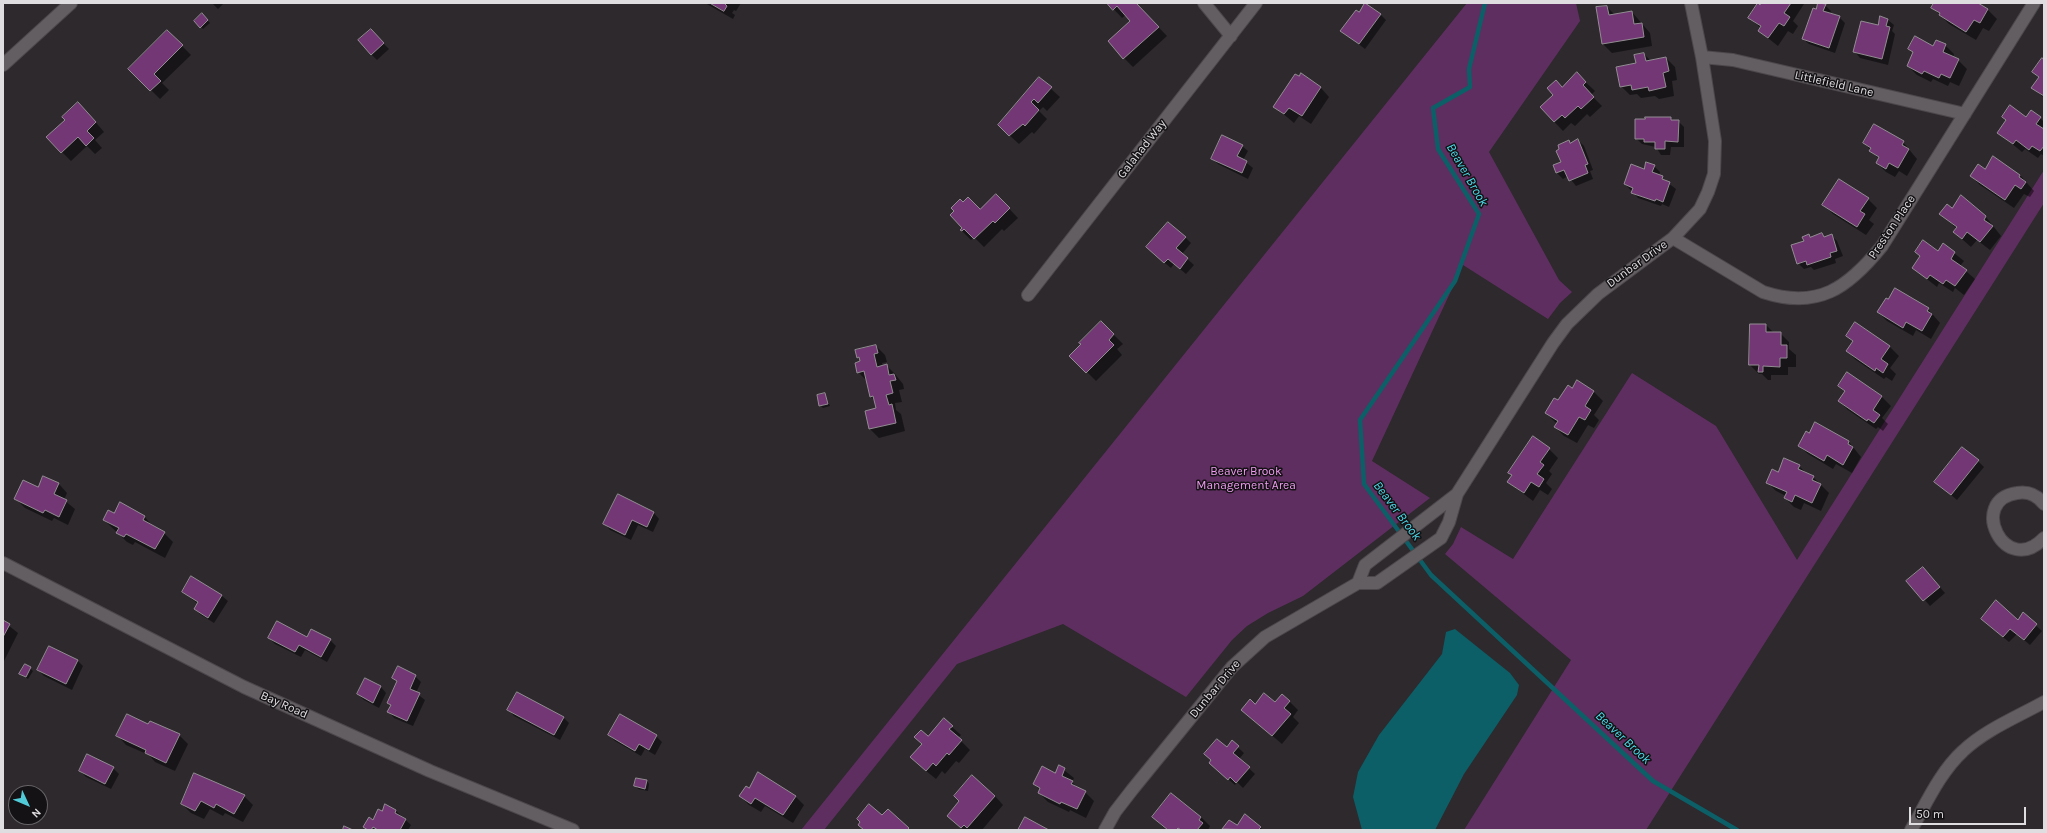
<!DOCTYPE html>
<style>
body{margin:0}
#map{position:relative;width:2047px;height:833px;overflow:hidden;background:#2d292d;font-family:Karla,sans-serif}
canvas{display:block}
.frame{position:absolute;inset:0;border:4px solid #e0dde0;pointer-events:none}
.north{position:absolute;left:8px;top:785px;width:40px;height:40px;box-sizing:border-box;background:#141214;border:1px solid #666366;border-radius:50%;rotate:134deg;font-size:11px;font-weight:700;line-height:16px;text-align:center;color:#e0dde0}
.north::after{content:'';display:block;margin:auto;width:14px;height:18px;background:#52cbd9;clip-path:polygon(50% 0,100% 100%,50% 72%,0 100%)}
.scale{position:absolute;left:1909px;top:807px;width:117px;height:18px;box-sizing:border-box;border:2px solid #e0dde0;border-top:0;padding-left:5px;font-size:12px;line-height:14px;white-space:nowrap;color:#e0dde0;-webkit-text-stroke:3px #141214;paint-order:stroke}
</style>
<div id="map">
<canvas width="2047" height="833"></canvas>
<div class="frame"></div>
<div class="north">N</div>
<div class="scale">50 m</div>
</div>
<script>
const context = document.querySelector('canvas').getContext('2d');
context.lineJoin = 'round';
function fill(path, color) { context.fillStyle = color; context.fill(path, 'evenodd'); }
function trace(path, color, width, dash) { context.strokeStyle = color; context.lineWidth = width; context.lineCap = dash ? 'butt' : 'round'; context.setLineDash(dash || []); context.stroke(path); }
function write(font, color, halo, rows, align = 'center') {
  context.font = font + ' Karla,sans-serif'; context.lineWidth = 3; context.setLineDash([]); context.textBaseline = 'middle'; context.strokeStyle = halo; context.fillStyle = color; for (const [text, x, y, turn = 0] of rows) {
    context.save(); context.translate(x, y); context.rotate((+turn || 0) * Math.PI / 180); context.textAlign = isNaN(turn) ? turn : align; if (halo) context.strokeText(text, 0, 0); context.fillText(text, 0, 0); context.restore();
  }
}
fill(new Path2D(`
 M 1467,3 L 1576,3 L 1580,21 L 1489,152 L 1559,280 L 1572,292 L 1560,303 L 1548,319 L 1463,265 L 1372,461 L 1430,498 L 1303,596 L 1268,613 L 1247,626 L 1232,640 L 1186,697 L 1063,624 L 957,664 L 824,830 L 801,830 Z
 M 2044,170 L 2044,203 L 1646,830 L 1464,830 L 1571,660 L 1445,554 L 1453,544 L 1461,527 L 1513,559 L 1632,373 L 1716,426 L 1797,560 Z`), '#5f2e60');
fill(new Path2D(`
 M 1455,629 L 1510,673 L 1519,685 L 1517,695 L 1464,774 L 1435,830 L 1362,830 L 1353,797 L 1358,772 L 1379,735 L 1442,654 L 1446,632 Z`), '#0c5e67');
fill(new Path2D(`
 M 212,3 L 224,3 L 218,9 Z
 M 705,3 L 741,3 L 736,11 L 734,10 L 732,13 L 735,15 L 733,19 Z
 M 1108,3 L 1135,3 L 1167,36 L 1133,67 L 1124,58 L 1132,22 L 1126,15 L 1122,18 Z
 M 1762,3 L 1804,4 L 1793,21 L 1798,26 L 1793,34 L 1788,31 L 1778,46 L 1759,31 L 1761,28 L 1749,18 Z
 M 1819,3 L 1825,5 L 1831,11 L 1830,14 L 1839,17 L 1845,23 L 1835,53 L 1809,44 L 1803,39 Z
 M 1935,3 L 1977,3 L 1988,10 L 1997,19 L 1989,31 L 1983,28 L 1976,40 L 1949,24 L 1932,7 Z
 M 1607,7 L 1615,15 L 1632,12 L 1650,33 L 1652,46 L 1612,53 L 1603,44 Z
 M 1359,13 L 1380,14 L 1386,20 L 1365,49 L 1342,31 Z
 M 202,15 L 210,23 L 203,29 L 195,21 Z
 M 1888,20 L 1894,25 L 1892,31 L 1895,34 L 1888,65 L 1860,58 L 1855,52 L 1878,26 Z
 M 167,31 L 191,55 L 162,83 L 169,90 L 160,99 L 130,69 Z
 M 376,36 L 389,49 L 377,60 L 371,54 Z
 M 1945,45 L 1954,54 L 1953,58 L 1958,60 L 1967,69 L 1959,86 L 1950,82 L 1948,86 L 1933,79 L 1931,82 L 1917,75 L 1908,66 L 1914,53 L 1910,49 Z
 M 1644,54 L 1651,61 L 1666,58 L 1675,67 L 1677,80 L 1672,81 L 1674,96 L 1659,99 L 1655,96 L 1641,98 L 1637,94 L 1630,95 L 1621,86 Z
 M 2044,61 L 2044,98 L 2032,87 L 2039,78 L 2033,72 Z
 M 1577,74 L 1595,91 L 1591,95 L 1602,106 L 1590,117 L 1587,114 L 1575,126 L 1571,123 L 1563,131 L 1541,108 Z
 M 1301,75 L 1321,88 L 1329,97 L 1311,124 L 1299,116 L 1294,123 L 1274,106 Z
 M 1039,78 L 1060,97 L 1047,111 L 1043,107 L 1039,111 L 1047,119 L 1034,134 L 1032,132 L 1019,144 L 1008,134 Z
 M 87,112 L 104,132 L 95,140 L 102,148 L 95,154 L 87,146 L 71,161 L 62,152 Z
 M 1671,118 L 1674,121 L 1678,121 L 1684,127 L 1684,147 L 1671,147 L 1670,155 L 1661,155 L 1656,147 L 1642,144 L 1636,138 Z
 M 2040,118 L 2044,122 L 2044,156 L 2041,154 L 2038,158 L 2025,149 L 2022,152 L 1999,133 Z
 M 1578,140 L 1584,146 L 1593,170 L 1590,171 L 1593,179 L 1576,186 L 1568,176 L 1563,179 L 1557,173 L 1554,166 L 1562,162 L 1569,141 L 1571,143 Z
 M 1903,142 L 1917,159 L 1907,176 L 1899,171 L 1895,177 L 1886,172 L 1877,163 L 1879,159 L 1864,143 Z
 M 1242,146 L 1248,151 L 1243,160 L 1253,168 L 1248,179 L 1218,164 L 1212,158 Z
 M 1654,166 L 1660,172 L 1659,176 L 1676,189 L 1669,207 L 1662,204 L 1661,206 L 1638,198 L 1625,184 L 1645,170 Z
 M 1985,170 L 2020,175 L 2034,191 L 2030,197 L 2024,194 L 2014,208 L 1980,185 L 1971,176 Z
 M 996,195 L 1018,218 L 1004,231 L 1002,229 L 984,247 L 974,237 L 971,240 L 961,230 L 963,228 L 963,203 L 980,210 Z
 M 1961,196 L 1986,217 L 2001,236 L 1990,250 L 1977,240 L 1971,247 L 1954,232 L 1957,229 L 1941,214 L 1952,209 Z
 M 1868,199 L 1877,208 L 1869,220 L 1874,224 L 1866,235 L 1833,214 L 1824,205 Z
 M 1809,235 L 1811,238 L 1822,235 L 1825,237 L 1831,235 L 1837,241 L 1843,256 L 1835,259 L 1836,263 L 1814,270 L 1811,267 L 1804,269 L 1798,263 Z
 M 1185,237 L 1191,243 L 1182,254 L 1194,265 L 1186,274 L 1174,264 L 1171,268 L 1153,253 Z
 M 1944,245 L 1964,261 L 1960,266 L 1975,279 L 1964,295 L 1955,288 L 1953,292 L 1939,283 L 1937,287 L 1913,268 L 1921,257 L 1939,252 Z
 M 1928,309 L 1940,323 L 1931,339 L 1916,330 L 1913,336 L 1887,321 L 1878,312 Z
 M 1101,322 L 1123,344 L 1117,349 L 1122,355 L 1096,381 L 1071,356 Z
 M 1856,323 L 1890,347 L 1899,356 L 1890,368 L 1896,374 L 1892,381 L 1886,377 L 1884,379 L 1856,360 L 1847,351 L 1853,342 L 1847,336 Z
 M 1766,325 L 1774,333 L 1780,333 L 1789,342 L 1789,349 L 1796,355 L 1796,367 L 1788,367 L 1788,375 L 1771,375 L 1771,380 L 1768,380 L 1762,374 L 1759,374 L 1750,365 Z
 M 876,346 L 885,355 L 887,362 L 882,363 L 883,366 L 886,365 L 895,374 L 903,384 L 904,389 L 899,390 L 902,402 L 895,403 L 896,410 L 901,414 L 905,431 L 879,438 L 870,429 L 877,409 L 875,401 L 871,397 L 868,382 L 858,372 L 862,362 L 858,357 Z
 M 1848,374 L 1882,397 L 1891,406 L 1882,418 L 1888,424 L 1883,431 L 1878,427 L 1876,429 L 1848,410 L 1839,401 L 1845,392 L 1839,386 Z
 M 1577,382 L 1594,392 L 1603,401 L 1594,415 L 1599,420 L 1594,428 L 1588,425 L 1577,443 L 1564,436 L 1555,427 L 1557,424 L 1546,413 L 1573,389 Z
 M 825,394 L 830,406 L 823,408 L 820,405 Z
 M 1849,442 L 1861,457 L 1852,473 L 1836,464 L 1833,469 L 1808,454 L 1799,446 Z
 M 1549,449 L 1558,458 L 1549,471 L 1552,474 L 1546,483 L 1552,489 L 1548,495 L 1540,490 L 1533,501 L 1508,482 L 1513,476 L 1510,473 Z
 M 1978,461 L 1984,467 L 1957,500 L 1936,482 Z
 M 1799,466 L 1807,474 L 1813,477 L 1829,493 L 1821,511 L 1804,503 L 1801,510 L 1794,507 L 1785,498 L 1786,496 L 1776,491 L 1767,482 L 1778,473 Z
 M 59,484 L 67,493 L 64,500 L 75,509 L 68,525 L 54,518 L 52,521 L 25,508 L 16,499 L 38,489 Z
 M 619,496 L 654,513 L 659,519 L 653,532 L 638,525 L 631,540 L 610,530 L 605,524 Z
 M 115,515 L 145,517 L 153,527 L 164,533 L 173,542 L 165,558 L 135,542 L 133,545 L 127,542 L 104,520 Z
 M 1923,568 L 1945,593 L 1930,606 L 1908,581 Z
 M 192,577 L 222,596 L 228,601 L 214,623 L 201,615 L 195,609 L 198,604 L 183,592 Z
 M 2023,614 L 2042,631 L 2030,645 L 2017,634 L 2009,642 L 1988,625 L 2018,621 Z
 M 3,621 L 18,633 L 3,663 Z
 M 269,638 L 330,640 L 336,646 L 327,662 L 305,650 L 301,657 L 275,644 Z
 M 77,660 L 83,666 L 72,690 L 44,676 L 38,670 Z
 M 30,668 L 33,671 L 28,679 L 21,673 Z
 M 415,676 L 421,682 L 416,693 L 425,700 L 413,726 L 394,718 L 389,712 L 391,706 L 388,703 L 397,682 L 394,678 Z
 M 365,679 L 381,687 L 386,693 L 379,708 L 364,700 L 358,694 Z
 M 1289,701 L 1298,710 L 1293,717 L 1299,723 L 1282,744 L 1242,710 L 1255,705 Z
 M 509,710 L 563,717 L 569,723 L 560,740 L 514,716 Z
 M 149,726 L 179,735 L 188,744 L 175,771 L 155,762 L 149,755 L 126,745 L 118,736 Z
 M 952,727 L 961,735 L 958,738 L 970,750 L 959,763 L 956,761 L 945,774 L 942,771 L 936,779 L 920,766 L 923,744 L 928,737 Z
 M 609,735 L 656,736 L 662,742 L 655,755 L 645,749 L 641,756 L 615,741 Z
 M 1232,742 L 1244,753 L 1239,759 L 1255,774 L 1243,788 L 1237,782 L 1235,785 L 1216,769 Z
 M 1059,766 L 1074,778 L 1072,782 L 1079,789 L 1085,792 L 1094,801 L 1086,818 L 1070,810 L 1069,812 L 1048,802 L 1039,793 L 1040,790 L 1034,784 L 1056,774 Z
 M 113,768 L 119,774 L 111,789 L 86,777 L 80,771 Z
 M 195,774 L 244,796 L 253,805 L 243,822 L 225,813 L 223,816 L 210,809 L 204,819 L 191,813 L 182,804 Z
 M 647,781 L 649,784 L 648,791 L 638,789 L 636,786 Z
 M 749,789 L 795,796 L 804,805 L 793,823 L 765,806 L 761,812 L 749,805 L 740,796 Z
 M 1171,794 L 1201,817 L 1210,826 L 1208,830 L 1167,830 L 1162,826 L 1153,817 Z
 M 995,796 L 1003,805 L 982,830 L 964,830 L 957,824 Z
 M 386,806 L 396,811 L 411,825 L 408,830 L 368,830 L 365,827 L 382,812 Z
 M 1230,821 L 1237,827 L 1260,827 L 1263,830 L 1224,830 Z`), '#0007');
trace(new Path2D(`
 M 1485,3 L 1469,69 L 1470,87 L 1433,108 L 1438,149 L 1479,214 L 1455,281 L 1360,420 L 1364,484 L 1431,575 L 1653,781 L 1737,830`), '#0c5e67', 4.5);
const building = new Path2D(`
 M 710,3 L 724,3 L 727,6 L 724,11 Z
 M 1107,3 L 1136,3 L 1159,27 L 1123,59 L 1108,41 L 1130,21 L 1117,6 L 1113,10 Z
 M 1365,3 L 1381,14 L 1359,44 L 1340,31 L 1356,10 L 1359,12 Z
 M 1758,3 L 1760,5 L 1761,3 L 1791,3 L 1784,13 L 1790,17 L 1784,26 L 1779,23 L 1768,38 L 1758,31 L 1761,26 L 1748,18 Z
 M 1818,3 L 1826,4 L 1823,11 L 1840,16 L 1829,48 L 1802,39 L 1813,8 L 1816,9 Z
 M 1934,3 L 1978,3 L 1988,9 L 1980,23 L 1974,20 L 1966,32 L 1939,15 L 1940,13 L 1931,8 Z
 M 1607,6 L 1609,15 L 1632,11 L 1634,24 L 1642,23 L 1644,37 L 1602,44 L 1596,7 Z
 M 202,13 L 208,20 L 200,28 L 194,21 Z
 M 1880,16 L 1888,19 L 1886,26 L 1890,27 L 1882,59 L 1853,52 L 1861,21 L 1878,25 Z
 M 371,29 L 384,43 L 371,55 L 358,40 Z
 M 167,30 L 183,45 L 154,74 L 161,81 L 150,91 L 128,69 Z
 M 1915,36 L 1933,46 L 1936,40 L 1946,44 L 1943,52 L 1959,59 L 1950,78 L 1941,74 L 1939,78 L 1924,71 L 1922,74 L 1907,66 L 1913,52 L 1908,49 Z
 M 1644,53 L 1646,61 L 1666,57 L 1669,71 L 1663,73 L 1666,87 L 1649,91 L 1648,87 L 1632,90 L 1631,85 L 1620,87 L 1616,67 L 1636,63 L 1634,55 Z
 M 2042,58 L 2044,59 L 2044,96 L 2031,88 L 2039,77 L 2032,72 Z
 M 1577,72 L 1586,82 L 1583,85 L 1594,97 L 1581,109 L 1578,106 L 1565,118 L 1562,115 L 1554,122 L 1540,107 L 1553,95 L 1547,88 L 1556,80 L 1562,87 Z
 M 1301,73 L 1321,87 L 1302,116 L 1289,108 L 1284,114 L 1273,107 L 1295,74 L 1299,76 Z
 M 1039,77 L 1052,87 L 1038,103 L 1034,99 L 1031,102 L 1039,110 L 1025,126 L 1023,124 L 1009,136 L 998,125 Z
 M 78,102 L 96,122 L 87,131 L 94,138 L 86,146 L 78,137 L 61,153 L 46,137 L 65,120 L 62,117 Z
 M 2010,105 L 2026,117 L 2031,110 L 2041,117 L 2036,124 L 2044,129 L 2044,146 L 2040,151 L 2032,146 L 2029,150 L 2016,140 L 2013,144 L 1997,133 L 2006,120 L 2002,117 Z
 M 1645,117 L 1671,117 L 1671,120 L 1679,120 L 1678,142 L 1665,141 L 1665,149 L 1655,149 L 1655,142 L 1644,142 L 1644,139 L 1635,139 L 1635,119 L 1645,119 Z
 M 1874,124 L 1904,141 L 1902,145 L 1909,149 L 1898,168 L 1889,163 L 1886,169 L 1876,163 L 1879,157 L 1869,151 L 1871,148 L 1863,143 Z
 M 1222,135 L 1243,145 L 1237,156 L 1247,161 L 1242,173 L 1211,159 Z
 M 1578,139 L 1588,164 L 1585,165 L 1588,173 L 1569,181 L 1564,170 L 1556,173 L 1553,165 L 1561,162 L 1556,151 L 1559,149 L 1558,145 L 1569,140 L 1570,143 Z
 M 1993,156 L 2020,175 L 2019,177 L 2026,182 L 2021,189 L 2015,185 L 2005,200 L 1970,176 L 1978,164 L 1985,169 Z
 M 1646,162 L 1655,165 L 1652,172 L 1663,176 L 1662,179 L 1670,182 L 1663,202 L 1656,199 L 1655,201 L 1631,193 L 1633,188 L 1624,184 L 1631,164 L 1644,169 Z
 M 1839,179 L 1869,198 L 1860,211 L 1865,214 L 1857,227 L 1822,205 Z
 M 996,194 L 1010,208 L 995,223 L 993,221 L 974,239 L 964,229 L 962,231 L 960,230 L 962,228 L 950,215 L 954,211 L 951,208 L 960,199 L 963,202 L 968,197 L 980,209 Z
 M 1961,195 L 1986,216 L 1984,220 L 1993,226 L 1980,242 L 1967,232 L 1962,239 L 1953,232 L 1957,227 L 1939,214 L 1947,204 L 1952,208 Z
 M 1168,222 L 1186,237 L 1176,248 L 1188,258 L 1180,269 L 1168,259 L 1164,263 L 1146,247 Z
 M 1822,233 L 1824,237 L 1832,234 L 1837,251 L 1830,253 L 1831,257 L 1807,265 L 1806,261 L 1797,264 L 1791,245 L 1804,241 L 1802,237 L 1809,234 L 1810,237 Z
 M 1923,240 L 1938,251 L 1943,243 L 1955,252 L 1951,259 L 1967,270 L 1955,286 L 1946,280 L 1943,284 L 1930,275 L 1927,279 L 1912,268 L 1920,256 L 1915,252 Z
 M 1895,288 L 1929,308 L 1927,311 L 1932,314 L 1922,331 L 1906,322 L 1903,328 L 1877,312 L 1886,298 L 1888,299 Z
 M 1101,321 L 1114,334 L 1109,340 L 1114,345 L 1086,373 L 1069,356 L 1081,344 L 1079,343 Z
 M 1855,322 L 1890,346 L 1881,359 L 1888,364 L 1883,373 L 1876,368 L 1875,371 L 1846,351 L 1853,341 L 1846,336 Z
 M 1750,324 L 1766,324 L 1766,332 L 1781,332 L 1781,345 L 1787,345 L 1787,358 L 1780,358 L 1780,367 L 1763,366 L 1763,372 L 1758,372 L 1759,365 L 1749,365 Z
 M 876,345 L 878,353 L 874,354 L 877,367 L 887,364 L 889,375 L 894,374 L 896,380 L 890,381 L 893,393 L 886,395 L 889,405 L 892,404 L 896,423 L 869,429 L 865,411 L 876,408 L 873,396 L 870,397 L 864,371 L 857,373 L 855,363 L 860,361 L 859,357 L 857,358 L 855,350 Z
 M 1847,372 L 1882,396 L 1873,410 L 1880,415 L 1874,423 L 1868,419 L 1867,421 L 1838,401 L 1845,391 L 1838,386 Z
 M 1577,380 L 1594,391 L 1585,406 L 1591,410 L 1585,420 L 1579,417 L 1568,435 L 1554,427 L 1558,421 L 1545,413 L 1554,398 L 1558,400 L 1568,385 L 1572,388 Z
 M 825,393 L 828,404 L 819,406 L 817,395 Z
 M 1815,422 L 1849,441 L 1848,444 L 1853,447 L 1843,465 L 1827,455 L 1824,461 L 1798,446 L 1806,431 L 1809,433 Z
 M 1533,436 L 1550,448 L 1540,462 L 1544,465 L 1537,474 L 1544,479 L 1539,487 L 1531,482 L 1524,493 L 1507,482 L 1512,475 L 1508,473 Z
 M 1962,447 L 1979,460 L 1951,495 L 1934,482 Z
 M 1784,458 L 1800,465 L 1798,469 L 1814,476 L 1812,480 L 1821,484 L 1812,503 L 1795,495 L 1792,502 L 1784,498 L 1787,492 L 1766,483 L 1772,469 L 1778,472 Z
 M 43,476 L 59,483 L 54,494 L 67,500 L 59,517 L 45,510 L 43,513 L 14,499 L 23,480 L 38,487 Z
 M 618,494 L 654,512 L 647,527 L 632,520 L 625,535 L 603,524 Z
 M 120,502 L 145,516 L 143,520 L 165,532 L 155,549 L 126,534 L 124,537 L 116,533 L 119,528 L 103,520 L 108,510 L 114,513 Z
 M 1923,567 L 1940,587 L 1923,601 L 1906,581 Z
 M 191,576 L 222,595 L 208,618 L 194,609 L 198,602 L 182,592 Z
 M 1996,600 L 2018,620 L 2023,612 L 2037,624 L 2024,640 L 2010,629 L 2003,637 L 1981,619 Z
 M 3,620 L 10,624 L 3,637 Z
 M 277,621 L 307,637 L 311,629 L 331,639 L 321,657 L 299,645 L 295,652 L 268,638 Z
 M 49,646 L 78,660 L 66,684 L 37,670 Z
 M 25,664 L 31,667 L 26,677 L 19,674 Z
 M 398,666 L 416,675 L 410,689 L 420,693 L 407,721 L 387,712 L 391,705 L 387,703 L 397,681 L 392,678 Z
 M 365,678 L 381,686 L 373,703 L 357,694 Z
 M 517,692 L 564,717 L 554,735 L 507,710 Z
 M 1264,693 L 1275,702 L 1282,694 L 1290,701 L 1284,708 L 1291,714 L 1272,736 L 1241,710 L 1250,699 L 1255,704 Z
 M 127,714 L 148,724 L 150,721 L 180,734 L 166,763 L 145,753 L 146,750 L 116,736 Z
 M 620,714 L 657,735 L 649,750 L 639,744 L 635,751 L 608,735 Z
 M 944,718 L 953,726 L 949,729 L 962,740 L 949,755 L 947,753 L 936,766 L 933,763 L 926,771 L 910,757 L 922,744 L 914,737 L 921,730 L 928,736 Z
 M 1217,739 L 1227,747 L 1232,740 L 1239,746 L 1233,753 L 1250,767 L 1236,783 L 1230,777 L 1228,780 L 1209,763 L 1211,760 L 1204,754 Z
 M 87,754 L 114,767 L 105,784 L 79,771 Z
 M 1059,765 L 1065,768 L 1062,776 L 1073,781 L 1071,784 L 1086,791 L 1077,809 L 1061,802 L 1060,804 L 1038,793 L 1040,788 L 1033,784 L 1042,766 L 1055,773 Z
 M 758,772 L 796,796 L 783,815 L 755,798 L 751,804 L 739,796 L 746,786 L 749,788 Z
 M 194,773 L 245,795 L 234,814 L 216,804 L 214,808 L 201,801 L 195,811 L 181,804 Z
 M 972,775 L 995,796 L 967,828 L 964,825 L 961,828 L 947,816 L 959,801 L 954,796 Z
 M 636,778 L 647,780 L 645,789 L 634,786 Z
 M 1171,793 L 1201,817 L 1199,820 L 1203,823 L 1197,830 L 1181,830 L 1178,828 L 1176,830 L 1168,830 L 1152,817 Z
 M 385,804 L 396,810 L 395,813 L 406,819 L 400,830 L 378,830 L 373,827 L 371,830 L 368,830 L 363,827 L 369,817 L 373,820 L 378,809 L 382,811 Z
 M 869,804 L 882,815 L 888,809 L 909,828 L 907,830 L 864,830 L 858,825 L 860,822 L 857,819 Z
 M 1245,814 L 1261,827 L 1258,830 L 1222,829 L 1229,820 L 1237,825 Z
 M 1025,817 L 1049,830 L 1018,830 Z
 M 344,826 L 353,830 L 343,830 Z`);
fill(building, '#743775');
trace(building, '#928d92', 1);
const minor = new Path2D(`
 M 1204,3 L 1231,36
 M 1702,57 L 1733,60 L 1965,114
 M 3,65 L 71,3
 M 1673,238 L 1763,292 C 1818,310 1848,288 1882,246 L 2034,3
 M 1028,295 L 1256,3
 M 2044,504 C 2037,495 2028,491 2017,493 C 1967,500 2005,579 2044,538
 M 1358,583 L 1365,565 L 1457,494
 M 1105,830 L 1115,812 L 1132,790 L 1232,667 L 1265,637 L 1358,583 L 1377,583 L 1441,538 L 1449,522 L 1457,494 L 1553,343 L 1567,324 L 1598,294 L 1673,238 L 1700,209 L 1708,192 L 1714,174 L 1715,141 L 1702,57 L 1691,3
 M 1911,830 C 1926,804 1940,772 1963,751 C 1985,730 2017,717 2044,702`);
const secondary = new Path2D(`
 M 3,563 L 244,687 L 430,771 L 573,830`);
trace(minor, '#4b474b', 14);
trace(secondary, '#4b474b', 14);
trace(minor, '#635e62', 12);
trace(secondary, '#635e62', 12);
write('12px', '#e0dde0', '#141214', [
 ["Littlefield Lane",1834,84,13],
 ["Galahad Way",1142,149,-52],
 ["Preston Place",1892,227,-56],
 ["Dunbar Drive",1637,264,-36],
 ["Dunbar Drive",1215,689,-50],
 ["Bay Road",284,705,24]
]);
write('12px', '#f09af1', '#141214', [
 ["Beaver Brook",1246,472],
 ["Management Area",1246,486]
]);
write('italic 13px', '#4cdaea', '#141214', [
 ["Beaver Brook",1467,175,60],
 ["Beaver Brook",1397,511,53],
 ["Beaver Brook",1623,738,43]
]);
</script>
